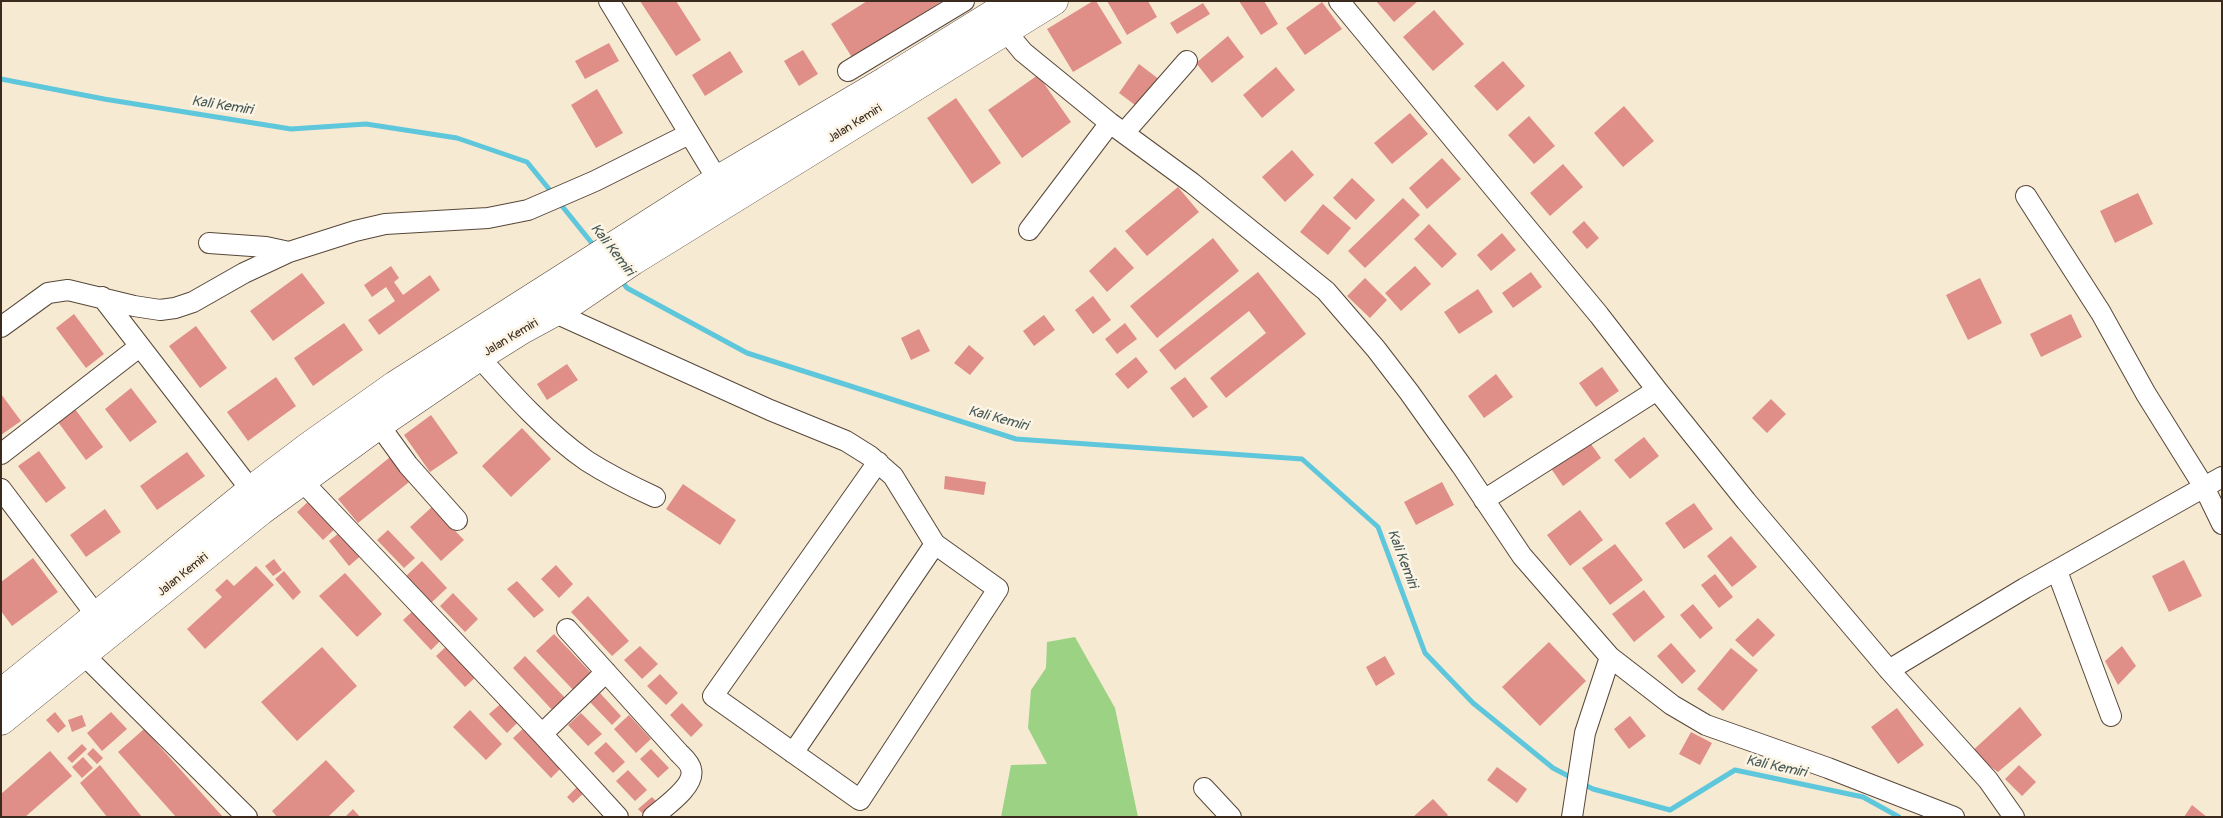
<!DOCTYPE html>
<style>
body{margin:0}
#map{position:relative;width:2223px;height:818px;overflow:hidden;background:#f7ead3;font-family:Pangolin,sans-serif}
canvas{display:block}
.frame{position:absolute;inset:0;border:2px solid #3b2a1e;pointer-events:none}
</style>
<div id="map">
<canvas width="2223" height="818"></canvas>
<div class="frame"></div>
</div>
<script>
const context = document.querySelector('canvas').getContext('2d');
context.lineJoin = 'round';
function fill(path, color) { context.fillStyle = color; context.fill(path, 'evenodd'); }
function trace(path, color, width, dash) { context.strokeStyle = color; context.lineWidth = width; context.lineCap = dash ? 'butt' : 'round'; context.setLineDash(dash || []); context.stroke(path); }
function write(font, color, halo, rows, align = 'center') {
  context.font = font + ' Pangolin,sans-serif'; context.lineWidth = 5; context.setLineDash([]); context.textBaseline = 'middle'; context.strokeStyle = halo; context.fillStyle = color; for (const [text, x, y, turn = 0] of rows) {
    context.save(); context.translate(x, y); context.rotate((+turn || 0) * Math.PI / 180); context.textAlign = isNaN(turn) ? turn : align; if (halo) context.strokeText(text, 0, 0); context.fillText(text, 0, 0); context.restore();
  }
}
fill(new Path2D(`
 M 1075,637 L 1115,708 L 1138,817 L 1001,817 L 1011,765 L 1047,764 L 1028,728 L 1031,690 L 1046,668 L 1047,642 Z`), '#9bd284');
trace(new Path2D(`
 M 1,79 L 104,99 L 291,129 L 366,124 L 457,138 L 527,162 L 553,194
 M 558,201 L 595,247
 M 620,279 L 627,288 L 747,353 L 1016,439 L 1302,459 L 1378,527 L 1425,653 L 1473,703 L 1553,768 L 1574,779
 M 1581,783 L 1593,789 L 1670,810 L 1735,770 L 1863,797 L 1899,817`), '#5fc7db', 5);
fill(new Path2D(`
 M 640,1 L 676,1 L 701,40 L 676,56 Z
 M 867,1 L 942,1 L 853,59 L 831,24 Z
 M 1093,1 L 1096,1 L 1122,43 L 1073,72 L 1047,29 Z
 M 1107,1 L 1148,1 L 1157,17 L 1127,35 Z
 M 1239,1 L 1264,1 L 1278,24 L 1261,35 Z
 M 1376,1 L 1418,1 L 1394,22 Z
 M 1322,2 L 1342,29 L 1305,55 L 1286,28 Z
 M 1203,3 L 1210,14 L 1177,34 L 1170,23 Z
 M 1434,10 L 1464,44 L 1433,71 L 1403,37 Z
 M 1228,36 L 1244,57 L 1212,83 L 1196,63 Z
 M 609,43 L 619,61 L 585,79 L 575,61 Z
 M 803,50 L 818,74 L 799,86 L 784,61 Z
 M 730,51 L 743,72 L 705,96 L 692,75 Z
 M 1503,61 L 1525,86 L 1497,111 L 1474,86 Z
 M 1139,64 L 1160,80 L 1139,108 L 1119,93 Z
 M 1276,67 L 1295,90 L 1262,118 L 1243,95 Z
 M 1038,75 L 1071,122 L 1022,158 L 988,110 Z
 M 597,89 L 623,133 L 596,148 L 571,105 Z
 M 956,98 L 1001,163 L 972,184 L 927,118 Z
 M 1624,106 L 1654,141 L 1623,167 L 1594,133 Z
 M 1410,113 L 1428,134 L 1392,164 L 1374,143 Z
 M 1529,116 L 1555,146 L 1534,164 L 1508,135 Z
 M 1292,150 L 1314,175 L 1285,202 L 1262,177 Z
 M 1442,158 L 1461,179 L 1427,209 L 1409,188 Z
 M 1563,164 L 1583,187 L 1550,216 L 1530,193 Z
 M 1352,178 L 1375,200 L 1356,220 L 1333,198 Z
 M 1178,187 L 1199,212 L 1147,256 L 1125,231 Z
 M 2138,193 L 2153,224 L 2115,243 L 2100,211 Z
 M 1403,198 L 1420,215 L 1365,268 L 1348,251 Z
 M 1323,204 L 1351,228 L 1328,255 L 1300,232 Z
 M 1584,221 L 1599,238 L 1587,249 L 1572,232 Z
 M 1429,224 L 1457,254 L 1442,268 L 1414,239 Z
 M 1502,233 L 1516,250 L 1491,271 L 1477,255 Z
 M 1213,238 L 1239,271 L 1157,338 L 1130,306 Z
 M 1115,247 L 1134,268 L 1107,292 L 1089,271 Z
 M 391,266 L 399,278 L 394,282 L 403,295 L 430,275 L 440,290 L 379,335 L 368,320 L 395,301 L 386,287 L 372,297 L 364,285 Z
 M 1415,266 L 1431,284 L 1401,311 L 1385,293 Z
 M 1258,272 L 1306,334 L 1226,398 L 1210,378 L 1266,333 L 1249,311 L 1175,370 L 1159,350 Z
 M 1531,272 L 1542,287 L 1513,308 L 1502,293 Z
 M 302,273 L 325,303 L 273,341 L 250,311 Z
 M 1365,278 L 1387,300 L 1370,318 L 1347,296 Z
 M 1980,278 L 2002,323 L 1968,340 L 1946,295 Z
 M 1478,289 L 1493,312 L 1459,334 L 1444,312 Z
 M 1093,296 L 1111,320 L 1093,334 L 1075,310 Z
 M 74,314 L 104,354 L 86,368 L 56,328 Z
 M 2071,314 L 2082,337 L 2041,357 L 2030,334 Z
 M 1044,315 L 1055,330 L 1034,346 L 1023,331 Z
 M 344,323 L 363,350 L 313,386 L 294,358 Z
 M 1125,323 L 1137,339 L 1117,354 L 1105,339 Z
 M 196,326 L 227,368 L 200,388 L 169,346 Z
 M 919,329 L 930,351 L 911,360 L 901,338 Z
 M 969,345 L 984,358 L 970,375 L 954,363 Z
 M 1136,357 L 1148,372 L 1128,389 L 1115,374 Z
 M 567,364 L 578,380 L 547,400 L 537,384 Z
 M 1602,367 L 1619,391 L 1596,407 L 1579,383 Z
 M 1496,374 L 1513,397 L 1484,418 L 1468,396 Z
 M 276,377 L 296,406 L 248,441 L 227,412 Z
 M 1185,377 L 1208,407 L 1193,418 L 1170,388 Z
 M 131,388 L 157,422 L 130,442 L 105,409 Z
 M 1,394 L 21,421 L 1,435 Z
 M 1771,399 L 1786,414 L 1767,433 L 1752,418 Z
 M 75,409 L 103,447 L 86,460 L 58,422 Z
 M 431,415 L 458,453 L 430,472 L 404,435 Z
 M 522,428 L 551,459 L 511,497 L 482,466 Z
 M 1586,437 L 1601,458 L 1563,486 L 1548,464 Z
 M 1644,437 L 1659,456 L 1630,479 L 1614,460 Z
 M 39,451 L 66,488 L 46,503 L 18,466 Z
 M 187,452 L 205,476 L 157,510 L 140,486 Z
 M 394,454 L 414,478 L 358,523 L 338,499 Z
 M 945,476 L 986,482 L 984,495 L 944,489 Z
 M 1442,482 L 1454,505 L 1416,525 L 1404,502 Z
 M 683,484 L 736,520 L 720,545 L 666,509 Z
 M 312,498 L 338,526 L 323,540 L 297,512 Z
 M 1694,503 L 1713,529 L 1684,549 L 1665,523 Z
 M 432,507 L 464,540 L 441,561 L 410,527 Z
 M 105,509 L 121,532 L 86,557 L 70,535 Z
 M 1580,510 L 1603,540 L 1570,566 L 1547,535 Z
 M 344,529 L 364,553 L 349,566 L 329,541 Z
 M 388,530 L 415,558 L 404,568 L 377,540 Z
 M 1731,536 L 1757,567 L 1732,587 L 1707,556 Z
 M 1615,544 L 1643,580 L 1610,605 L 1582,568 Z
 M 33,558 L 58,592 L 12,626 L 1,611 L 1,582 Z
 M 274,559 L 282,570 L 273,576 L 265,566 Z
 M 2184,560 L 2202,596 L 2169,612 L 2152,576 Z
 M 422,561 L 447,588 L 431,603 L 406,576 Z
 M 556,565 L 573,584 L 559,598 L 541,579 Z
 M 256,566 L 274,585 L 205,649 L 187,629 L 222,597 L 215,590 L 227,579 L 234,586 Z
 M 284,571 L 301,592 L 293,600 L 275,579 Z
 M 345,573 L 382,614 L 357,637 L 319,596 Z
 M 1715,574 L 1733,597 L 1719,608 L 1701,585 Z
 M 517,581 L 544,610 L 534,618 L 507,589 Z
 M 1644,590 L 1665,617 L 1634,642 L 1612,614 Z
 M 453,593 L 478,619 L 465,632 L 440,606 Z
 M 588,596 L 629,641 L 612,656 L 571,612 Z
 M 1693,604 L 1713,628 L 1700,639 L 1680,615 Z
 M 416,608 L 444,637 L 431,650 L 403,620 Z
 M 1758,618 L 1775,635 L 1753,657 L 1735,640 Z
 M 554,634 L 594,676 L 576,693 L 536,651 Z
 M 1549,642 L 1586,681 L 1540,726 L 1502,687 Z
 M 450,643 L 479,674 L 465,687 L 436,656 Z
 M 1671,643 L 1696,671 L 1682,684 L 1657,656 Z
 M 640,646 L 658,664 L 642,679 L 624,660 Z
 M 2122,646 L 2136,666 L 2118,685 L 2105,661 Z
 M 322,647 L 357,686 L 297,741 L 261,702 Z
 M 1731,648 L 1758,670 L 1723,711 L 1697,689 Z
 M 525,656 L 568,701 L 555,713 L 513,668 Z
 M 1385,656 L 1395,674 L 1376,686 L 1366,667 Z
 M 660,674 L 678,693 L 666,705 L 647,686 Z
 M 600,693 L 621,716 L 612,725 L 590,702 Z
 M 505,700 L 522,718 L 507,733 L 489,714 Z
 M 682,703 L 703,725 L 691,737 L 670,715 Z
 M 2020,707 L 2042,735 L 1998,772 L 1970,753 Z
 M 1897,708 L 1924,745 L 1898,764 L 1871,727 Z
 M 470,710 L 502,744 L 486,760 L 453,727 Z
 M 55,712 L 66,726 L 58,733 L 46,720 Z
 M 111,712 L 127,729 L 102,751 L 87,733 Z
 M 581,713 L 602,734 L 588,746 L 568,725 Z
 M 82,715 L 86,726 L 72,732 L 68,720 Z
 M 629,715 L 651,739 L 636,753 L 614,729 Z
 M 1630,716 L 1646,736 L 1629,749 L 1614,729 Z
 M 528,724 L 565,764 L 551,778 L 513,738 Z
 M 144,729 L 223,817 L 176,817 L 118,752 Z
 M 1691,732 L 1712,743 L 1700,765 L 1679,754 Z
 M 606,742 L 625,762 L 613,773 L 594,753 Z
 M 82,744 L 87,749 L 72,763 L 67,758 Z
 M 93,748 L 103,758 L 97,764 L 87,754 Z
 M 651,749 L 669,768 L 658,778 L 640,759 Z
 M 50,751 L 72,776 L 25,817 L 1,817 L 1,794 Z
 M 83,757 L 93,768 L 82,778 L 72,767 Z
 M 326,760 L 355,791 L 328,817 L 277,817 L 272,811 Z
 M 100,765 L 142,817 L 107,817 L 80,783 Z
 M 2019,765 L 2036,782 L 2022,796 L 2005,779 Z
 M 1497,767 L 1527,789 L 1517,803 L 1487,780 Z
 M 628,770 L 647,790 L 635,801 L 616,781 Z
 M 579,785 L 585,792 L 573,803 L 567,797 Z
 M 652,797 L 659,804 L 646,817 L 638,809 Z
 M 1433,799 L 1448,815 L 1446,817 L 1413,817 Z
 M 2192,805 L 2207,817 L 2184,817 Z
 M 353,809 L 360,817 L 345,817 Z`), '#e08e88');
const minor = new Path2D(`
 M 609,1 L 725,192
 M 1339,1 L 1599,315 L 1657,390 L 1746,501 L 1889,670 L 1988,780 L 2014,817
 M 998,22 L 1023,52 L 1110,123 L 1192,183 L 1326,291 L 1376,349 L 1409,392 L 1461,465 L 1522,556 L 1610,657 L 1672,705 L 1706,725 L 1828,768 L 1954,817
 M 848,71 L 964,1
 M 1124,133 L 1187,61
 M 2026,196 L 2101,313 L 2146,394 L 2204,487 L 2222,524
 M 1029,230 L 1110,123
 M 209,243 L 266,247 L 289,252
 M 102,297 L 251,490
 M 553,312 L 770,410 L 846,441 L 870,456 L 893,476 L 935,544 L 998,589 L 860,800 L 713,696 L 878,462
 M 1,327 L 48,293 L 68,290 L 134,306 L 160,310 L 175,308 L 193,302 L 244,273 L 289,252 L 355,231 L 385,224 L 488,218 L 528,210 L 595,181 L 689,134
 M 479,357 C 511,393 548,434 587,461 C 609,475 631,486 655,497
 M 379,425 L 408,465 L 457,520
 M 1,454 L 139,347
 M 302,481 L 542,734 L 618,817
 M 1,489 L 96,615
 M 1484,500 L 1657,390
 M 2057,571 L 2111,716
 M 567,629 L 679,753 C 683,757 690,763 691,769 C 696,786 664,807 653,817
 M 84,655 L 247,817
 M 1889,670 L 2025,588 L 2222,477
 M 542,734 L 606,672
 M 793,753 L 935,544
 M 1204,788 L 1231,817
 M 1572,817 L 1585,733 L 1610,657`);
const highway = new Path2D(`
 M 1,693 L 251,490 L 309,446 L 395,385 L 717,180 L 885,81 L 1014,1
 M 1,721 L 261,511 L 379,425 L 479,357 L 522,330 L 570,304 L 633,261 L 1054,1`);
trace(minor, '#574739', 22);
trace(highway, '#574739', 29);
trace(minor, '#fff', 20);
trace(highway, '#fff', 28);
write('12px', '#3b2a1e', '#fcf5e5', [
 ["Jalan Kemiri",855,124,-32],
 ["Jalan Kemiri",511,338,-31],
 ["Jalan Kemiri",183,575,-39]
]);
write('italic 14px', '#465957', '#fcf5e5', [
 ["Kali Kemiri",222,106,9],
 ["Kali Kemiri",612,250,52],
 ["Kali Kemiri",998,419,15],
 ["Kali Kemiri",1402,559,69],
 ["Kali Kemiri",1776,767,12]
]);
</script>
